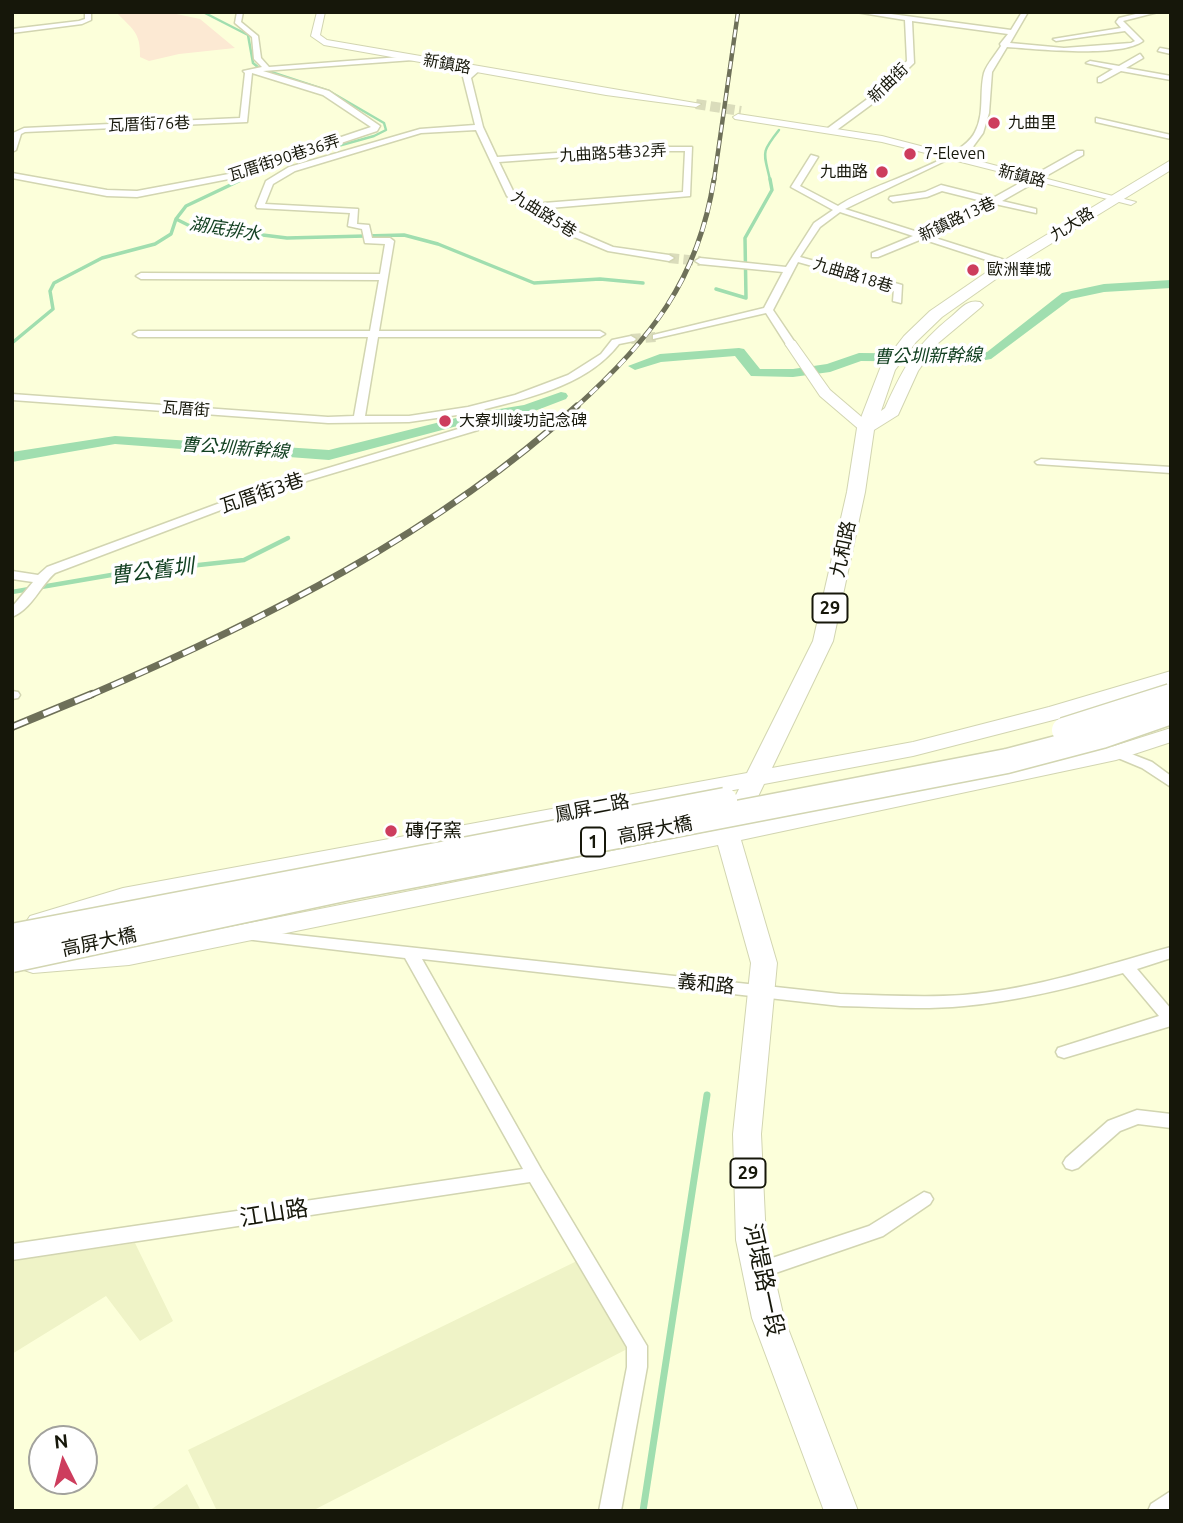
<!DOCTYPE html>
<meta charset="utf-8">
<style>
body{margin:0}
#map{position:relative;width:1183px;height:1523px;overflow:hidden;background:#fcffda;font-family:Ubuntu,sans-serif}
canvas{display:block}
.frame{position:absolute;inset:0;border:14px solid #16170a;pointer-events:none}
.north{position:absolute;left:28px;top:1425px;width:70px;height:70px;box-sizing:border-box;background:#fff;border:2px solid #a2a29d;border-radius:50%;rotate:354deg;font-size:19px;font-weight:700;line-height:28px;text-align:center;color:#16170a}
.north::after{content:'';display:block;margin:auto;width:24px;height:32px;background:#cd3d5d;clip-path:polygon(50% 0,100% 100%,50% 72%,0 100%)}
</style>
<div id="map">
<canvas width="1183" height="1523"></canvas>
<div class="frame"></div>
<div class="north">N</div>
</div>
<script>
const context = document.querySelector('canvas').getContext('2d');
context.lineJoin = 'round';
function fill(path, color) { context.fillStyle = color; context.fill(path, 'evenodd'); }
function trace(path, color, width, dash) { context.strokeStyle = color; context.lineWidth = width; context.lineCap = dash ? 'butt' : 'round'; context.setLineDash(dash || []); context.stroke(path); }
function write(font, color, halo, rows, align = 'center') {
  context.font = font + ' Ubuntu,"Noto Sans TC",sans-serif'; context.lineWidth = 7; context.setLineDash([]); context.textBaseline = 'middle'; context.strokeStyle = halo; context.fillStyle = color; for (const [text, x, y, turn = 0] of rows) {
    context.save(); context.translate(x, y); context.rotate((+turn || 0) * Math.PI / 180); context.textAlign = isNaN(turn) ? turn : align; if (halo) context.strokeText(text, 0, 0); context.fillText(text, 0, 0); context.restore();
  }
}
fill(new Path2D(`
 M 135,1243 L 173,1321 L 140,1341 L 106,1296 L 12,1354 L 12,1261 Z
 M 579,1260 L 631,1347 L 312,1511 L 217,1511 L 188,1450 Z
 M 187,1484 L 201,1511 L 149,1511 Z`), '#eff3c7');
fill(new Path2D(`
 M 116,12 L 167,12 L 200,19 L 235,48 L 179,54 L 149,61 L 140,57 C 141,32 132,29 116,12 Z`), '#fce9d3');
trace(new Path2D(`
 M 203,12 L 248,35 L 253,63 L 259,68 L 329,91 L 384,123 L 386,130 L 374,136 L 295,158 L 240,180
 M 770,180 C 764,152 760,154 779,130`), '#a0deaf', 2.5);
trace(new Path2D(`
 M 243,179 L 186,206 L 176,219 L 190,226 L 287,238 L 404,235 L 438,244 L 534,283 L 600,279 L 643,283
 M 716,289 L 746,298 L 745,238 L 772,190 L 770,179
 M 12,343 L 53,309 L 50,291 L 54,283 L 102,258 L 155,244 L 171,234 L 176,219`), '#a0deaf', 3.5);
trace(new Path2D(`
 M 12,592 L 117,574 L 244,560 L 288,538`), '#a0deaf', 4.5);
trace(new Path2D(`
 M 643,1511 L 707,1095`), '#a0deaf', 7);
fill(new Path2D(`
 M 1171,280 L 1171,288 L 1104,292 L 1071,299 L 991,359 L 974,362 L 861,361 L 830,372 L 793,377 L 751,376 L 735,356 L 661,362 L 635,370 L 628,366 L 660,354 L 739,348 L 744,349 L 760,369 L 793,369 L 827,364 L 859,353 L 974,354 L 987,352 L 1062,293 L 1104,284 Z
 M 561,392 L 566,393 L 568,396 L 566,399 L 532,412 L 481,420 L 474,416 L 481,412 L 524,405 Z
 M 456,418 L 463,422 L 461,425 L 329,460 L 115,444 L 12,462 L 12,452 L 115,436 L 329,450 Z`), '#a0deaf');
trace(new Path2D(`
 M 669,258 L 700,261
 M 631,339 L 656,337`), '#dadcbb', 10, [10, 4.5]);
trace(new Path2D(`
 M 696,104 L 741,111`), '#dadcbb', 10, [10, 4.5]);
const minor = new Path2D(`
 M 85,12 L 91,12 L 91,20 L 82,24 L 12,33 L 12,29 L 79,21 L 85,19 Z
 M 237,12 L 243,12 L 241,22 L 258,36 L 261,58 L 269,67 L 413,56 L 417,58 L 413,60 L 263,71 L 329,91 L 380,126 L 377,131 L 239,177 L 137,197 L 107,196 L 12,178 L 12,173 L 107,190 L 137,191 L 234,173 L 371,127 L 323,95 L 252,73 L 247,122 L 25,132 L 21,134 L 16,150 L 12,152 L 13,133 L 24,128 L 240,118 L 245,73 L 243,71 L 262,67 L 254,59 L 252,37 L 235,23 Z
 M 856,12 L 876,12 L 1011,30 L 1022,12 L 1028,12 L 1010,43 L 1064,48 L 1131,43 L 1135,41 L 1125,31 L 1056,41 L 1053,39 L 1121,28 L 1116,22 L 1119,18 L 1144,12 L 1158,12 L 1123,21 L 1143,41 C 1120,58 1037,49 1007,47 L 992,72 L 989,113 L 983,133 L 972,148 L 845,209 L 921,233 L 986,202 L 942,191 L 927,197 L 893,202 L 889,199 L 890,197 L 925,192 L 941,185 L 993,198 L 1077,151 L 1083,151 L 1083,155 L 1002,201 L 1036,209 L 1036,213 L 995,204 L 929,236 L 1011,262 L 1011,266 L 1005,266 L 922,239 L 878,257 L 872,257 L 872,253 L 913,236 L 840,212 L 820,227 L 800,257 L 902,285 L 901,303 L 893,301 L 894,289 L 798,262 L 773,310 L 796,344 L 795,346 L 787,346 L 766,313 L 653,339 L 653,335 L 764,308 L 783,272 L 700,264 L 695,261 L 700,258 L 786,267 L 814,223 L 833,210 L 791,187 L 811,155 L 818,157 L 800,186 L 838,206 C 869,184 960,163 975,132 C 985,113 979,93 984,73 C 987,64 996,54 1001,46 L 1000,44 L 1008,34 L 912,21 L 914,63 L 872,104 L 834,132 L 828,132 L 828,128 L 866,100 L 907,61 L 905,20 Z
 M 1160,48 L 1171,50 L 1171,54 L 1158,51 Z
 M 1140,54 L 1143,58 L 1126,68 L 1171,76 L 1171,80 L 1121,71 L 1101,82 L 1098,82 L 1098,78 L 1113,69 L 1086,63 L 1090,61 L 1119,66 Z
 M 474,67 L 481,69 L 471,78 L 483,127 L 497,157 L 646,147 L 692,147 L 690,196 L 538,209 L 578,232 L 613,247 L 669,255 L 674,258 L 669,261 L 608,251 L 572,236 L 523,209 L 507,196 L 476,130 L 421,133 L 295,171 L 273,184 L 265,204 L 358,209 L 357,224 L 369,225 L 372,238 L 390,238 L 394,241 L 379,331 L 600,331 L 605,334 L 600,337 L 378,337 L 365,416 L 409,416 L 468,407 L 515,395 L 568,375 L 601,354 L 612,340 L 631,336 L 636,339 L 634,341 L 619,344 C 586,387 524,399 474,412 L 479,428 L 478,430 L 263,494 L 55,573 C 40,586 32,609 12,617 L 12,607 L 33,582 L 12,579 L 12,571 L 38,575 L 47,567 L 255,490 L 468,426 L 464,414 L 409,422 L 328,423 L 12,400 L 12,394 L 328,417 L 354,416 L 368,337 L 138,337 L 133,334 L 138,331 L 370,331 L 379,280 L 141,279 L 136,276 L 141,273 L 380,274 L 385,244 L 365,243 L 362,229 L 348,226 L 350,213 L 257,208 L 256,206 L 266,181 L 289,167 L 420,129 L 475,125 L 463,77 ZM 646,151 L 685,151 L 683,192 L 531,204 L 515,195 L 499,162 Z
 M 1096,118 L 1171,135 L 1171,139 L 1096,122 Z
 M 1041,459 L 1171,467 L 1171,473 L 1037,464 L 1035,462 Z
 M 12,691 L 18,692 L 20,695 L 18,698 L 12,699 Z
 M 1111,746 L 1152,762 L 1171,776 L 1171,787 L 1142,768 L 1106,753 L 1104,750 Z
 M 251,930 L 840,994 C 881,995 922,998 963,995 C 1035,989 1102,966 1171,947 L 1171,958 L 1137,969 L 1171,1009 L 1171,1026 L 1064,1058 L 1058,1056 L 1056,1052 L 1058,1048 L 1159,1016 L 1123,973 C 1071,988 1018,1001 964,1006 C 923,1010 881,1007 840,1006 L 422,959 L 541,1169 L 647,1346 L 647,1367 L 621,1511 L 599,1511 L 627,1367 L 627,1347 L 530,1182 L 12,1260 L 12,1244 L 523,1169 L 405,958 L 245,939 L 243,935 L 245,931 Z
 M 1137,1110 L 1171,1114 L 1171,1128 L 1138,1124 L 1120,1131 L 1078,1168 L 1072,1170 L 1066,1168 L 1063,1163 L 1066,1158 L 1108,1121 Z
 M 924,1192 L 930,1194 L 933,1199 L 930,1204 L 883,1236 L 758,1279 L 751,1277 L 749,1271 L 751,1265 L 869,1226 Z
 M 1171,1491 L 1171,1511 L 1148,1511 L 1151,1504 Z`);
const tertiary = new Path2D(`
 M 317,12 L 325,12 L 320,35 L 327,40 L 701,104 L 696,107 L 606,95 L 324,45 L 311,36 Z
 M 738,114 L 882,136 L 1136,202 L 1131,205 L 882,142 L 735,119 L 733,117 Z
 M 791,340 L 795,341 L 830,390 L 871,425 L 871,431 L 861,431 L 820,396 L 785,344 Z`);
const primary = new Path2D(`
 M 1171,160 L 1171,170 L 1013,267 L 942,317 L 916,342 L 895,370 L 881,411 L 885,408 C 904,366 916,345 952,316 C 961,308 968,299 980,302 L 983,305 L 980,308 L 937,344 L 918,371 L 898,415 L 874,430 L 865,492 L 833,641 L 772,768 L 913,742 L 1049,707 L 1171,671 L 1171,684 L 1065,717 L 913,756 L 764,784 L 745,824 L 1111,747 L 1171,728 L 1171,742 L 1116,760 L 741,840 L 777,963 L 761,1134 L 766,1240 L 784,1318 L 858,1511 L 824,1511 L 752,1318 L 736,1240 L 733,1134 L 751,963 L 718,845 L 129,965 L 33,973 L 24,970 L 20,964 L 24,958 L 33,955 L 129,947 L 722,829 L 720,826 L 739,789 L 125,904 L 39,931 L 30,928 L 26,922 L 30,916 L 123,888 L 747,773 L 813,641 L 847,492 L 857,428 L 881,366 L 904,336 L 930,311 L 1003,261 Z`);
trace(minor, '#d2d5b1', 3);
trace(tertiary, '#d2d5b1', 2);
trace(primary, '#d2d5b1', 2);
fill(minor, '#fff');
fill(tertiary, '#fff');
fill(primary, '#fff');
const railFar3 = new Path2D(`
 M 714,180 L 738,12`);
const railFar2 = new Path2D(`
 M 575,408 C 650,340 698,281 714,179`);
const railFar1 = new Path2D(`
 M 88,696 C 262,621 436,534 577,406`);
const rail = new Path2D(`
 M 12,727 L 92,694`);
trace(railFar3, '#6e7059', 4.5);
trace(railFar2, '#6e7059', 5);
trace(railFar1, '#6e7059', 7);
trace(rail, '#6e7059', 8);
trace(railFar3, '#fff', 2.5, [8]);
trace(railFar2, '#fff', 3.5, [10]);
trace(railFar1, '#fff', 4.5, [13]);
trace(rail, '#fff', 5, [17]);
const primaryBridge = new Path2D(`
 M 1064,730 L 1171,696
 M 12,936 L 725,800
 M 12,960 L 353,887 L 1007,761 L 1102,736 L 1171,712`);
trace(primaryBridge, '#d2d5b1', 27, []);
trace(primaryBridge, '#fff', 24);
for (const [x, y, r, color] of [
 [994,123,7,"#cd3d5d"],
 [910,154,7,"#cd3d5d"],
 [882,172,7,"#cd3d5d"],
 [973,270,7,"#cd3d5d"],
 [445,421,7,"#cd3d5d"],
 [391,831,7,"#cd3d5d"]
]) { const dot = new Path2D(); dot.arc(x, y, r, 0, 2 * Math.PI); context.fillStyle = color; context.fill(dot); trace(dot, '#fff', 2.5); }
write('16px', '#16170a', '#fff', [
 ["新鎮路",447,64,10],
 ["新曲街",888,83,-44],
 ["瓦厝街76巷",149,124,-2],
 ["九曲路5巷32弄",613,153,-3],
 ["瓦厝街90巷36弄",284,158,-18],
 ["新鎮路",1022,176,14],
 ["九曲路5巷",544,214,32],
 ["新鎮路13巷",957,219,-25],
 ["九大路",1072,224,-32],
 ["九曲路18巷",853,275,17],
 ["瓦厝街",186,409,4]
]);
write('16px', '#16170a', '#fff', [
 ["九曲里",1008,123],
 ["7-Eleven",924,154],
 ["九曲路",868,172,"right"],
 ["歐洲華城",987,270],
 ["大寮圳竣功記念碑",459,421]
], 'left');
write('italic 18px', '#134122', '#fff', [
 ["湖底排水",225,229,9],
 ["曹公圳新幹線",928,356,-1],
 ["曹公圳新幹線",235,448,4]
]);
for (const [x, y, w] of [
 [830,608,35],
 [593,842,24],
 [748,1173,35]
]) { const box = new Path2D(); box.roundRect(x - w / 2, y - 14.5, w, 29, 5); context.fillStyle = '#fff'; context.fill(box); trace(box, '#16170a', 2); }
write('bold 18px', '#16170a', null, [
 ["29",830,608],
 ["1",593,842],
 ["29",748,1173]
]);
write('19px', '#16170a', '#fff', [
 ["瓦厝街3巷",262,493,-19],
 ["九和路",843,549,-78],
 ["鳳屏二路",592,808,-11],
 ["高屏大橋",655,830,-11],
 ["高屏大橋",99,942,-12],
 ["義和路",706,984,6]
]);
write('19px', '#16170a', '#fff', [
 ["磚仔窯",405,831]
], 'left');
write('italic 21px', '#134122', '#fff', [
 ["曹公舊圳",152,571,-7]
]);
write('23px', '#16170a', '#fff', [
 ["江山路",274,1213,-9],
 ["河堤路一段",764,1280,78]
]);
</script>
